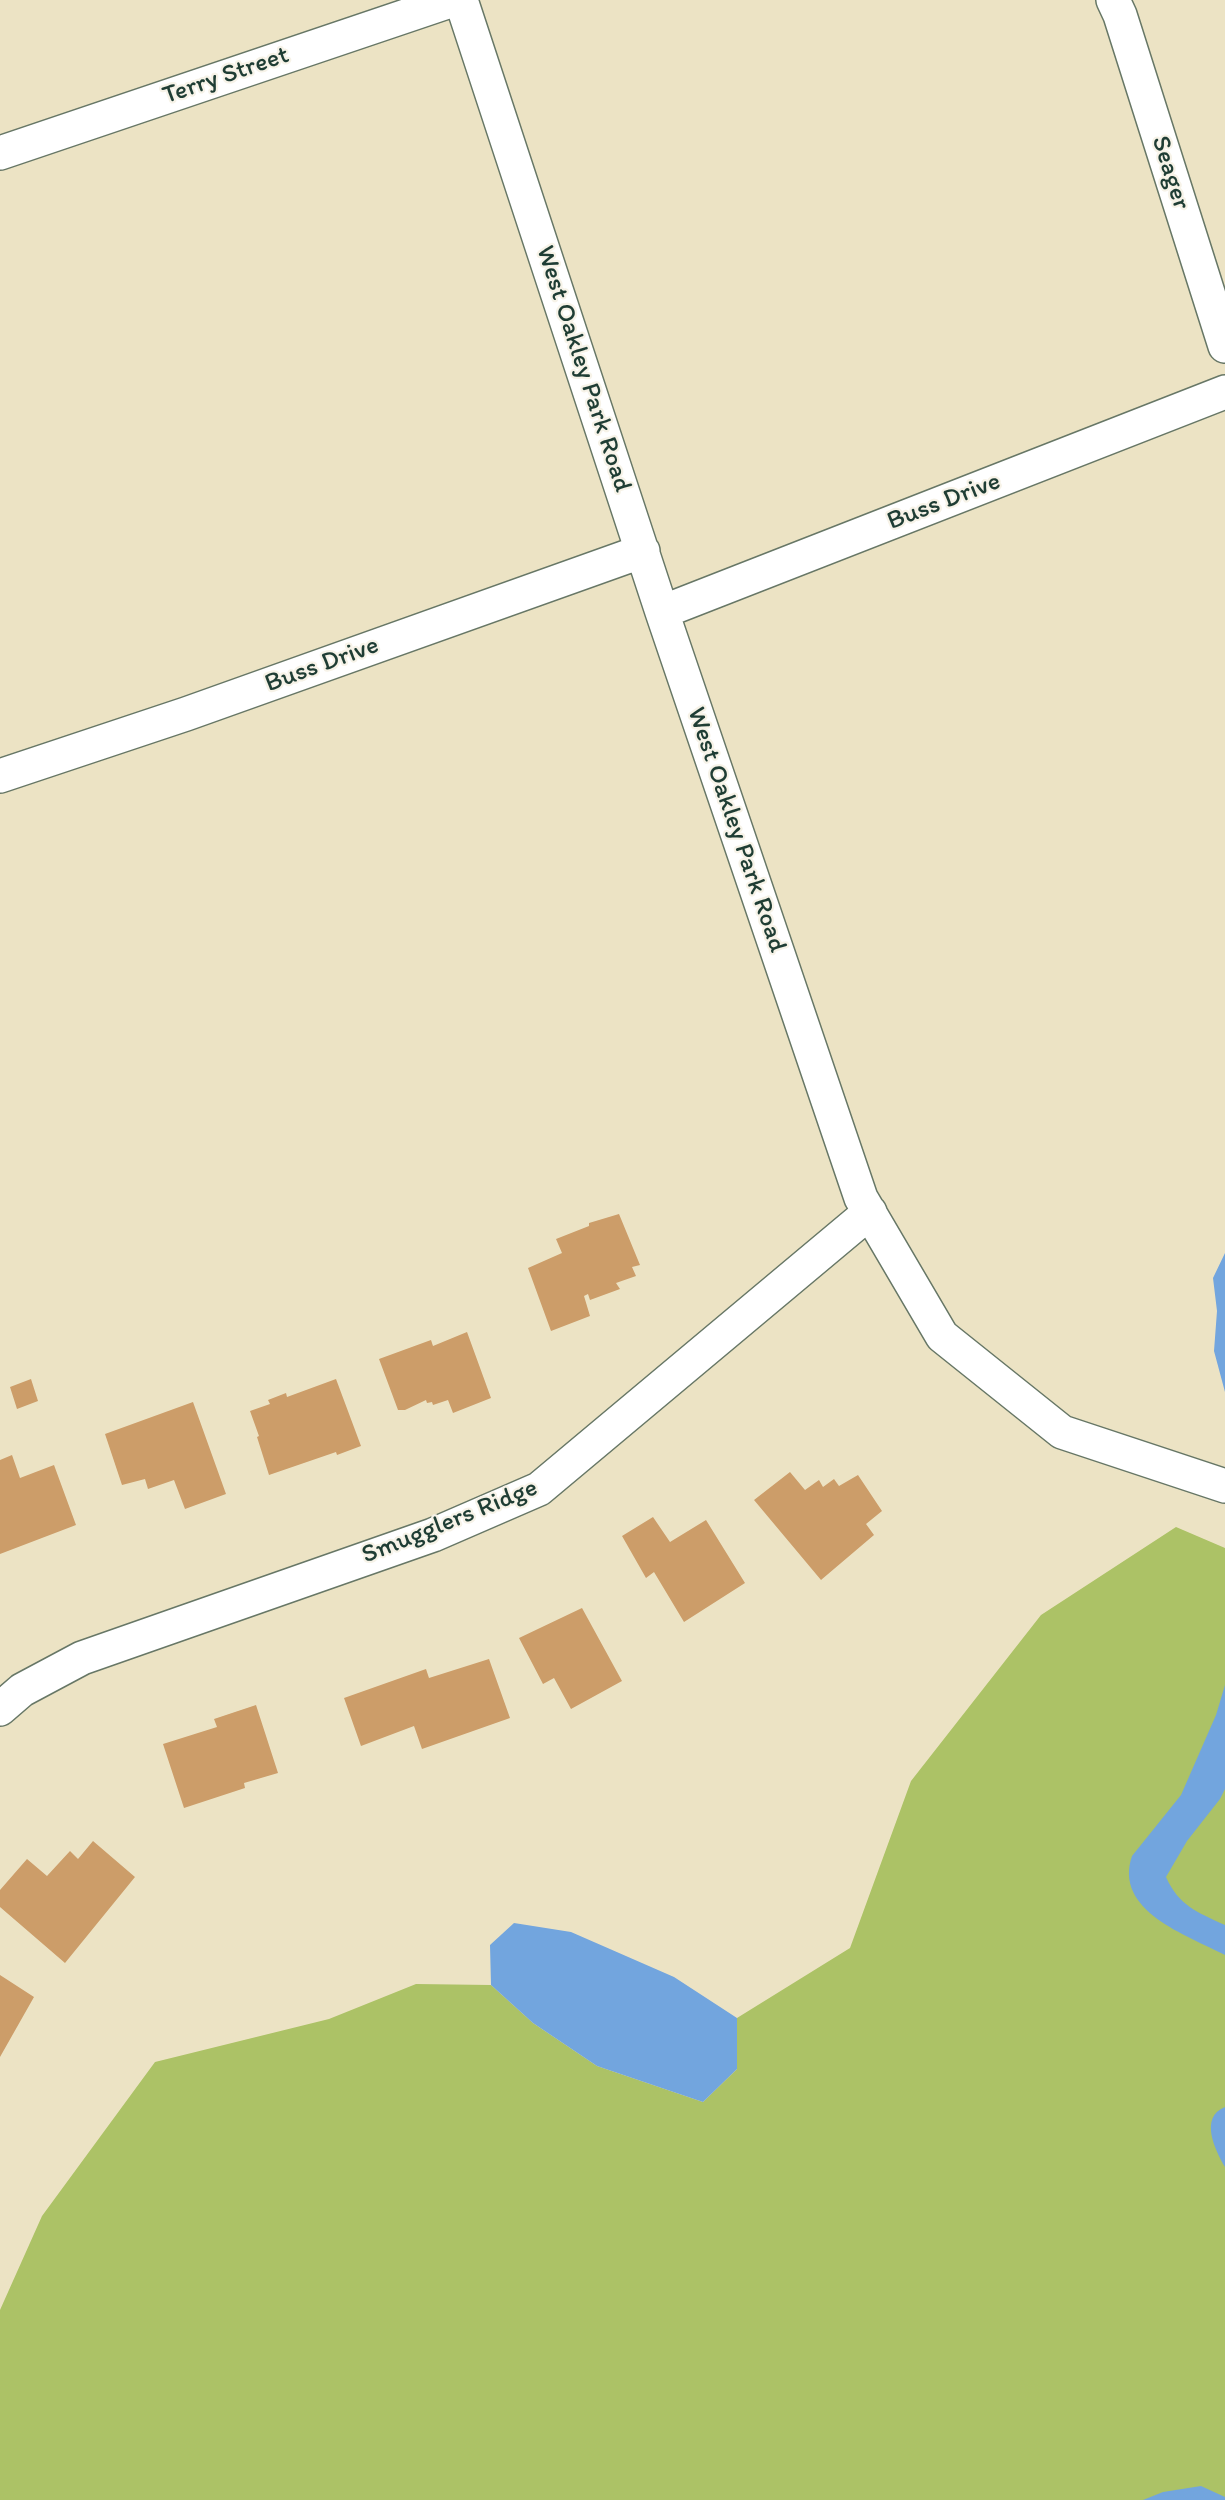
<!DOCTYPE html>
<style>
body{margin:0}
canvas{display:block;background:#ece3c4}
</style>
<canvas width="1225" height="2500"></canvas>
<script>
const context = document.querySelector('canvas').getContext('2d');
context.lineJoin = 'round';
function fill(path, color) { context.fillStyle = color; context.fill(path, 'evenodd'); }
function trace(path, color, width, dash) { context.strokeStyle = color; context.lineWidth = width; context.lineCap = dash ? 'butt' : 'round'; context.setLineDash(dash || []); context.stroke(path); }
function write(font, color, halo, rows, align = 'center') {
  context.font = font + ' Itim,sans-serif'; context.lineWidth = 4.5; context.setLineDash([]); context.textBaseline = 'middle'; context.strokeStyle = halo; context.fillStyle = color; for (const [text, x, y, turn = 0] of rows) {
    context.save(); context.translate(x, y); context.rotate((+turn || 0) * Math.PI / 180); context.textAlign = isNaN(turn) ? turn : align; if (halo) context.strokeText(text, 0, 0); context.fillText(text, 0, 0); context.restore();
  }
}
fill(new Path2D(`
 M 1176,1527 L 1225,1548 L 1225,2500 L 0,2500 L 0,2310 L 42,2216 L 155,2062 L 329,2019 L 416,1984 L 491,1985 L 533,2023 L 597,2066 L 703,2102 L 737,2069 L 737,2018 L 850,1948 L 911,1781 L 1041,1615 Z`), '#acc266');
fill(new Path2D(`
 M 1225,1253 L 1225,1392 L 1214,1351 L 1217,1311 L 1213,1278 Z
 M 1225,1685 L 1225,1789 L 1220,1799 L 1187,1841 L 1166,1877 C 1179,1906 1197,1912 1225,1925 L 1225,1955 C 1187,1935 1113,1911 1132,1856 L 1181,1795 L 1216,1715 Z
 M 514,1923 L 571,1932 L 674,1977 L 737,2018 L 737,2069 L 703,2102 L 597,2066 L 533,2023 L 491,1985 L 490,1945 Z
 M 1225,2107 L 1225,2167 C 1215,2150 1199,2117 1225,2107 Z
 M 1201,2486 L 1225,2497 L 1225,2500 L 1143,2500 L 1163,2492 Z`), '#72a5de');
fill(new Path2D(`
 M 619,1214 L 640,1265 L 632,1267 L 636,1276 L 616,1283 L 620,1289 L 590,1300 L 588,1294 L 584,1296 L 590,1316 L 551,1331 L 528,1268 L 562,1253 L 556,1239 L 589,1226 L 589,1223 Z
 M 467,1332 L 491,1398 L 453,1413 L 448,1400 L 433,1405 L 432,1402 L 427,1403 L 426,1400 L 405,1410 L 398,1410 L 379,1359 L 431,1340 L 433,1346 Z
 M 31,1379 L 38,1401 L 17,1409 L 10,1387 Z
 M 336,1379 L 361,1446 L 337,1455 L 336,1452 L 269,1475 L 257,1437 L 259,1436 L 250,1411 L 270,1404 L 268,1400 L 286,1393 L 287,1397 Z
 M 193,1402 L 226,1494 L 185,1509 L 174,1480 L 148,1489 L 145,1479 L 122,1485 L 105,1434 Z
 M 12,1455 L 20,1478 L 54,1465 L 76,1525 L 0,1554 L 0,1460 Z
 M 790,1472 L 805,1490 L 819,1480 L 823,1487 L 834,1479 L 839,1486 L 858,1475 L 882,1511 L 866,1524 L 874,1535 L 821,1580 L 754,1500 Z
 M 653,1517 L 670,1542 L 706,1520 L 745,1583 L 684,1622 L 654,1572 L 646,1578 L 622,1536 Z
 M 582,1608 L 622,1681 L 571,1709 L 554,1678 L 543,1684 L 519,1638 Z
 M 489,1659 L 510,1718 L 422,1749 L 414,1726 L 361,1746 L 344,1698 L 426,1669 L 429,1678 Z
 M 256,1705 L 278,1773 L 244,1783 L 245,1788 L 184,1808 L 163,1744 L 217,1727 L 214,1719 Z
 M 93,1841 L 135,1877 L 65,1963 L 0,1907 L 0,1890 L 27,1859 L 47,1876 L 70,1851 L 78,1859 Z
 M 0,1975 L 34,1997 L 0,2057 Z`), '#cc9d69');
const minor = new Path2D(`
 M 461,0 L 662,612 L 861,1198 L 942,1336 L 1062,1432 L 1225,1486
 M 1113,0 L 1120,15 L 1225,346
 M 0,153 L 453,0
 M 662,612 L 1225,392
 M 0,776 L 186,714 L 643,551
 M 0,1709 L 22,1690 L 82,1658 L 433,1535 L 539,1489 L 870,1212`);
trace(minor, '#677766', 36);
trace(minor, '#fff', 33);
write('26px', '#1f3d34', '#f7f3e8', [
 ["Terry Street",226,76,-19],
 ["Seager",1170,173,72],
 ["West Oakley Park Road",583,369,72],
 ["Buss Drive",944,502,-21],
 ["Buss Drive",322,665,-20],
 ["West Oakley Park Road",736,830,71],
 ["Smugglers Ridge",450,1522,-22]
]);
</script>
